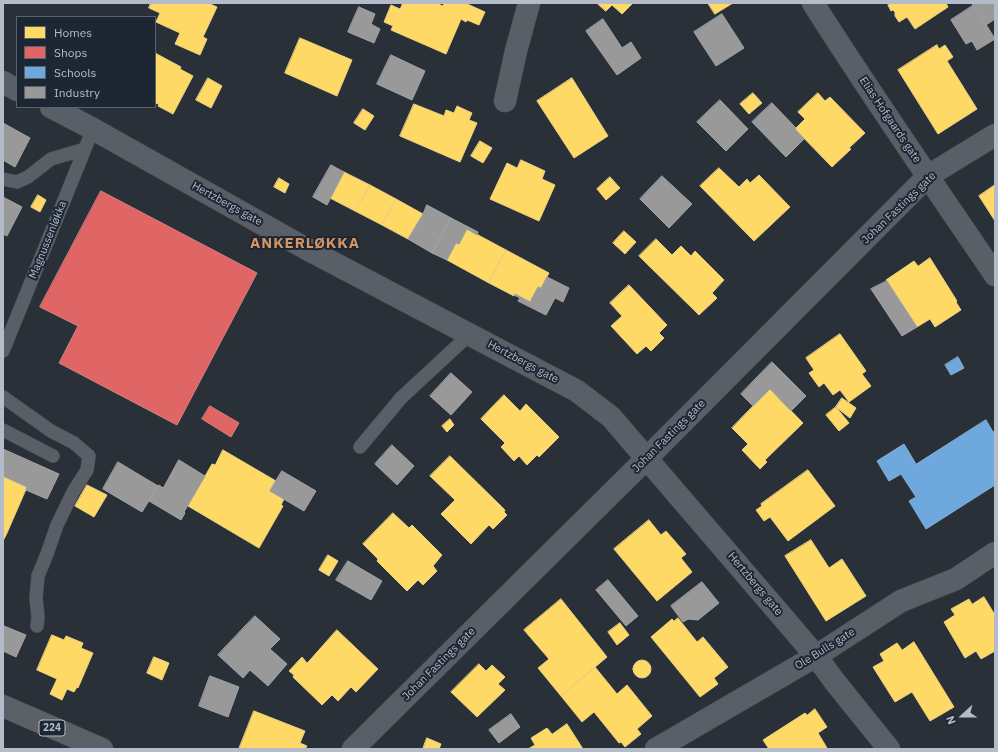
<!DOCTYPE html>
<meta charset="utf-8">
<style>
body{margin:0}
#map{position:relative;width:998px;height:752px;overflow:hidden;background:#2a3038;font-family:"IBM Plex Sans",sans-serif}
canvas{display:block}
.frame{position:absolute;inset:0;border:4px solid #b4bcc9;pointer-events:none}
.legend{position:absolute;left:16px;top:16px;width:140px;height:92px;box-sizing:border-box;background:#1d2633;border:1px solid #59626f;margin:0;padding:5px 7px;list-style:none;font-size:12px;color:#b4bcc9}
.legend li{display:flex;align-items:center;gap:8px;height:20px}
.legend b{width:20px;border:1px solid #59626f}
.north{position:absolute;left:942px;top:696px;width:40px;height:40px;-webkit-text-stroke:3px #1d2633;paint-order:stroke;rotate:249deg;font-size:11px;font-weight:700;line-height:16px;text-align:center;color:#b4bcc9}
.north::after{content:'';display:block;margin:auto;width:14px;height:18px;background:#b4bcc9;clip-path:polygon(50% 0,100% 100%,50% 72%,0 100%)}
</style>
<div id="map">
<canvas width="998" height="752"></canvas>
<div class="frame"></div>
<ul class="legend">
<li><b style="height:11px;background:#ffd966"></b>Homes</li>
<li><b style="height:11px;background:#e06666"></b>Shops</li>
<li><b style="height:11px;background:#6fa8dc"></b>Schools</li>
<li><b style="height:11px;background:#999"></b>Industry</li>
</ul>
<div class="north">N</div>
</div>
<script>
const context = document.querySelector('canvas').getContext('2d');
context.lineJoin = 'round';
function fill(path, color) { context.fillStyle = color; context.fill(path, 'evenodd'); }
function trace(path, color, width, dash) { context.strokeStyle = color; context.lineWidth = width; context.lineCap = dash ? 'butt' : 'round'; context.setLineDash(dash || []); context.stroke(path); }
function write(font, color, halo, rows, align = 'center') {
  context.font = font + ' "IBM Plex Sans",sans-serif'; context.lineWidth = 4; context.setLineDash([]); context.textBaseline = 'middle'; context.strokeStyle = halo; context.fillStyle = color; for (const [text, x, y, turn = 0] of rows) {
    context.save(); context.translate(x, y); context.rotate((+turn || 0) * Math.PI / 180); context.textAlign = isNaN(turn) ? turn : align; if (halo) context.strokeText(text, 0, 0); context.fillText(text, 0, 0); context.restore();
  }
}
const homes = new Path2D(`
 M 151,3 L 208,3 L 217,7 L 203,37 L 207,39 L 200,55 L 175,44 L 180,33 L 156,22 L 160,13 L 149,8 Z
 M 403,3 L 436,3 L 443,6 L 444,3 L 465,3 L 485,12 L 479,25 L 467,20 L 466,22 L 461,19 L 446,54 L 391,30 L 393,26 L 384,22 L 391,5 L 400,9 Z
 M 597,3 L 633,3 L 622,14 L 612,5 L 606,11 Z
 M 708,3 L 733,3 L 715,14 Z
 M 890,3 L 946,3 L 948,7 L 915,29 L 907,17 L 899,22 L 895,16 L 895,12 L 893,10 L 891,11 L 888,5 Z
 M 300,38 L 352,60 L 337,96 L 285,73 Z
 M 937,45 L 939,49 L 945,45 L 953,57 L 947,61 L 977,109 L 938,134 L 898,70 Z
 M 155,53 L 181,67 L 180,69 L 193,76 L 173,114 L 158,106 L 159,104 L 155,103 Z
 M 208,78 L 222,86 L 211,108 L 196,100 Z
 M 572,78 L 608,136 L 574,158 L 537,101 Z
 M 753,93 L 762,103 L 749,114 L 740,104 Z
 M 818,93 L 825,101 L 830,97 L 865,133 L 849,148 L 851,149 L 832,167 L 795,129 L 805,119 L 798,112 Z
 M 414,104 L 444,116 L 446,110 L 454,113 L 457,106 L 472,113 L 469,120 L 477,123 L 460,162 L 400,136 Z
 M 363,109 L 374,116 L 365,130 L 354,123 Z
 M 480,141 L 492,148 L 483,163 L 471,156 Z
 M 521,160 L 545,171 L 542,179 L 555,185 L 539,221 L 490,199 L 507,163 L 517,168 Z
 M 719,168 L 739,187 L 747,179 L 750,183 L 759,175 L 790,207 L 754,241 L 700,186 Z
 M 344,172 L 370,185 L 355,211 L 330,198 Z
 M 610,177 L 620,188 L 606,200 L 597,189 Z
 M 279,178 L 289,184 L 285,193 L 274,187 Z
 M 370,185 L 396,199 L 382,225 L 355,211 Z
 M 995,185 L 995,221 L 979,196 Z
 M 38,195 L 46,200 L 40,212 L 31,207 Z
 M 396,199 L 423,214 L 408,239 L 382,225 Z
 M 467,229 L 506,250 L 489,283 L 447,260 L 456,243 L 459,244 Z
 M 624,231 L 636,242 L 625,254 L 613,243 Z
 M 656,239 L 672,255 L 681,246 L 691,256 L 695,251 L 724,280 L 712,293 L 717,298 L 699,315 L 639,256 Z
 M 506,250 L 549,273 L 541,288 L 538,287 L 530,302 L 515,294 L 514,296 L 489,283 Z
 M 930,258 L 957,301 L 956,302 L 961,310 L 935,327 L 930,319 L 917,327 L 886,280 L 914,261 L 918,266 Z
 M 629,285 L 667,325 L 659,333 L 664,338 L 651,351 L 646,346 L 637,354 L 611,326 L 622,316 L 610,303 Z
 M 840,334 L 866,371 L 862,374 L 871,386 L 849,402 L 840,390 L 833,395 L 824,383 L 819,387 L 809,373 L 814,370 L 806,358 Z
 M 770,389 L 803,423 L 765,460 L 767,462 L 760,469 L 742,450 L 748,444 L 732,428 Z
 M 504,395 L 520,411 L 526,404 L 559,437 L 539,457 L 537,455 L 527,465 L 519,456 L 514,461 L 501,447 L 505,443 L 481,419 Z
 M 842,398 L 856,408 L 850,418 L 836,407 Z
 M 836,407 L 849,423 L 839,431 L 826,415 Z
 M 450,419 L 454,425 L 447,432 L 442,426 Z
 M 223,450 L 276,481 L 270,491 L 284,499 L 281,505 L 283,506 L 259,548 L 188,506 L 212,464 L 215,465 Z
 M 450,456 L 505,510 L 504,512 L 507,515 L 493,529 L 489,525 L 471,544 L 441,514 L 455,500 L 430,476 Z
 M 808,470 L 835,506 L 788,541 L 770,517 L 764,521 L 756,510 L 762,506 L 761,504 Z
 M 3,476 L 27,487 L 7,533 L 3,532 Z
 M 87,485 L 107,495 L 94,517 L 75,506 Z
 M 393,513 L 409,528 L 412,525 L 442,555 L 433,566 L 437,571 L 423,585 L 418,580 L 407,591 L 377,561 L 378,559 L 363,544 Z
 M 649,520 L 661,535 L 666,531 L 686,554 L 681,558 L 692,572 L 657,601 L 614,549 Z
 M 3,532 L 7,533 L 3,541 Z
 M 811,540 L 829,568 L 842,559 L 866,596 L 826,621 L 785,556 Z
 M 328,555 L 338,561 L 329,576 L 319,570 Z
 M 984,597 L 995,615 L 995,651 L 981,659 L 976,651 L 965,658 L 944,622 L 955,615 L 951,609 L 969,599 L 972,604 Z
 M 561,599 L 607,657 L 561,696 L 538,668 L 549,659 L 524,630 Z
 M 678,618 L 697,642 L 703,637 L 728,667 L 714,678 L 718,684 L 700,697 L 651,637 L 672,619 L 674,621 Z
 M 620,623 L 629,635 L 617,645 L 608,632 Z
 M 337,630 L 378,669 L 356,692 L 351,687 L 338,701 L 332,695 L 322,705 L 293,677 L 294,675 L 289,671 L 302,657 L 307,663 Z
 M 52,635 L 64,640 L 66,636 L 83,643 L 81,648 L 93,653 L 78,688 L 77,687 L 74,692 L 67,689 L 62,700 L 50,694 L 57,679 L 37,670 Z
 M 914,642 L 954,707 L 930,721 L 912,692 L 895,702 L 873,667 L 884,661 L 880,654 L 897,643 L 902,650 Z
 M 154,657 L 169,663 L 162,680 L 147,673 Z
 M633 669a9 9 0 1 1 18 0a9 9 0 1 1-18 0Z
 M 479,664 L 486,671 L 492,665 L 505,677 L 498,684 L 505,690 L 477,717 L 451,692 Z
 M 596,666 L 595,667 L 617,694 L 627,685 L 652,716 L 637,729 L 641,734 L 625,747 L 621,742 L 619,743 L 594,712 L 582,722 L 561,696 Z
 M 815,709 L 827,727 L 818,733 L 827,748 L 826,749 L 769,749 L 763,740 L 805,713 L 807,715 Z
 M 254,711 L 305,731 L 300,743 L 307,746 L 305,749 L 239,749 Z
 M 567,724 L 583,749 L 528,749 L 535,745 L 531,738 L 547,728 L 552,734 Z
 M 427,738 L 441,744 L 439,749 L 423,749 Z`);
fill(homes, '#ffd966');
trace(homes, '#e8d084', 1);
const shops = new Path2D(`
 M 101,191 L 257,273 L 177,425 L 59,363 L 78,326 L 40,307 Z
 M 210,406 L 239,423 L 231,437 L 202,419 Z`);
fill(shops, '#e06666');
trace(shops, '#d38084', 1);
const schools = new Path2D(`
 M 958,357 L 964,368 L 951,375 L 945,365 Z
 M 986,420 L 993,432 L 995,431 L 995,485 L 926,529 L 909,501 L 916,497 L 901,474 L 889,481 L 877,461 L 904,444 L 916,464 Z`);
fill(schools, '#6fa8dc');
trace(schools, '#84aed6', 1);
const industry = new Path2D(`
 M 972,3 L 995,3 L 995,19 L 986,25 Z
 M 974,5 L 995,39 L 977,50 L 972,41 L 966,44 L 951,20 Z
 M 359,7 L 375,14 L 371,24 L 380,29 L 374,43 L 348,32 Z
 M 722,14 L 744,48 L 716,66 L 694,32 Z
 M 603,19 L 622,48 L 631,42 L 641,58 L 617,75 L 586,31 Z
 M 391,55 L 425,71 L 412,100 L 377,84 Z
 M 720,100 L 748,129 L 726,151 L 697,122 Z
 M 772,103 L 796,128 L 795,129 L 804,139 L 786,157 L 752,122 Z
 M 3,123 L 30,138 L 15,167 L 3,160 Z
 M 331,165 L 344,172 L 327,205 L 313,197 Z
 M 662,176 L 692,204 L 669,228 L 640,199 Z
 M 3,197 L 22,207 L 7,236 L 3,234 Z
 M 427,205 L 451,218 L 432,253 L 408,239 L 423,214 Z
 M 451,218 L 478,232 L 477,235 L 467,229 L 459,244 L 456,243 L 447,260 L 432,253 Z
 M 547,277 L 569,288 L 563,302 L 555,298 L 546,315 L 518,301 L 520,298 L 514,295 L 515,294 L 530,302 L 538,287 L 541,288 Z
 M 887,281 L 917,327 L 902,336 L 871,289 Z
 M 772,362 L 806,396 L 791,411 L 770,389 L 753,406 L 741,394 Z
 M 451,373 L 472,392 L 451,415 L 430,396 Z
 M 392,445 L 414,466 L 397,485 L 375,464 Z
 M 3,449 L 59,474 L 47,499 L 26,490 L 27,487 L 3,476 Z
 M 179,460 L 205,476 L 184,512 L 185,513 L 181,520 L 149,501 L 159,485 L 163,488 Z
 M 118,462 L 158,486 L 142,512 L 103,489 Z
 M 282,471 L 316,491 L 304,511 L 270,491 Z
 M 348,561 L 382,581 L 371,600 L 336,580 Z
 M 608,580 L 638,616 L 626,626 L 596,590 Z
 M 702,582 L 719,603 L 698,620 L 688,619 L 683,622 L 671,606 Z
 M 255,616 L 280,639 L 270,649 L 287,664 L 268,686 L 250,670 L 243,678 L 218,655 Z
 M 4,626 L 26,635 L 16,657 L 3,651 Z
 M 210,676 L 239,687 L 228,717 L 199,706 Z
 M 511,714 L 520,727 L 499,743 L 489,730 Z`);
fill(industry, '#999');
trace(industry, '#a1a4a7', 1);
const service = new Path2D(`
 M 3,179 L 17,182 L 28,177 L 51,159 L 85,149
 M 3,351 L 93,129
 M 3,397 L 51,431 L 74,443 L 89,456 L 87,470 L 73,492 L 57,525 L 47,554 L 38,576 L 36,598 L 38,617 L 37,626
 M 3,430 L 53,456
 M 360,447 L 401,398 L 470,334`);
const minor = new Path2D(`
 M 813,3 C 871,95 934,185 995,275
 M 3,82 L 17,90
 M 505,101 L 516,51 L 529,3
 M 51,107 L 93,129 L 305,248 L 577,391 L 611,417 L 816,656 L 835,682 L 889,749
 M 353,749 L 647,458 L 928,176 L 995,135
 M 656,749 L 816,656 L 901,601 L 956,579 L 995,553`);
const primary = new Path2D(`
 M 3,706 L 102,749`);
trace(service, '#484c53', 14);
trace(minor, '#484c53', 23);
trace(primary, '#484c55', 23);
trace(service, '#5a5e66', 13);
trace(minor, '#5a5e66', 22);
trace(primary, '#5c6168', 22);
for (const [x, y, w] of [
 [52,728,26]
]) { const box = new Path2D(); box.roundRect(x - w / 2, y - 8, w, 16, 3); context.fillStyle = '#1d2633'; context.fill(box); trace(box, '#b4bcc9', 1); }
write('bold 10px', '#b4bcc9', null, [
 ["224",52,728]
]);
write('11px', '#b4bcc9', '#1d2633', [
 ["Elias Hofgaards gate",890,120,56],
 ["Hertzbergs gate",227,204,29],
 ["Johan Fastings gate",899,208,-44],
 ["Magnussenløkka",48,240,-68],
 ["Hertzbergs gate",523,362,28],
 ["Johan Fastings gate",669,436,-45],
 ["Hertzbergs gate",755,584,50],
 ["Ole Bulls gate",825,649,-32],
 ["Johan Fastings gate",439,664,-45]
]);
context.letterSpacing = '1px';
write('bold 15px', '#d59563', '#1d2633', [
 ["ANKERLØKKA",305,244]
]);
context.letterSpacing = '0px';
</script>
